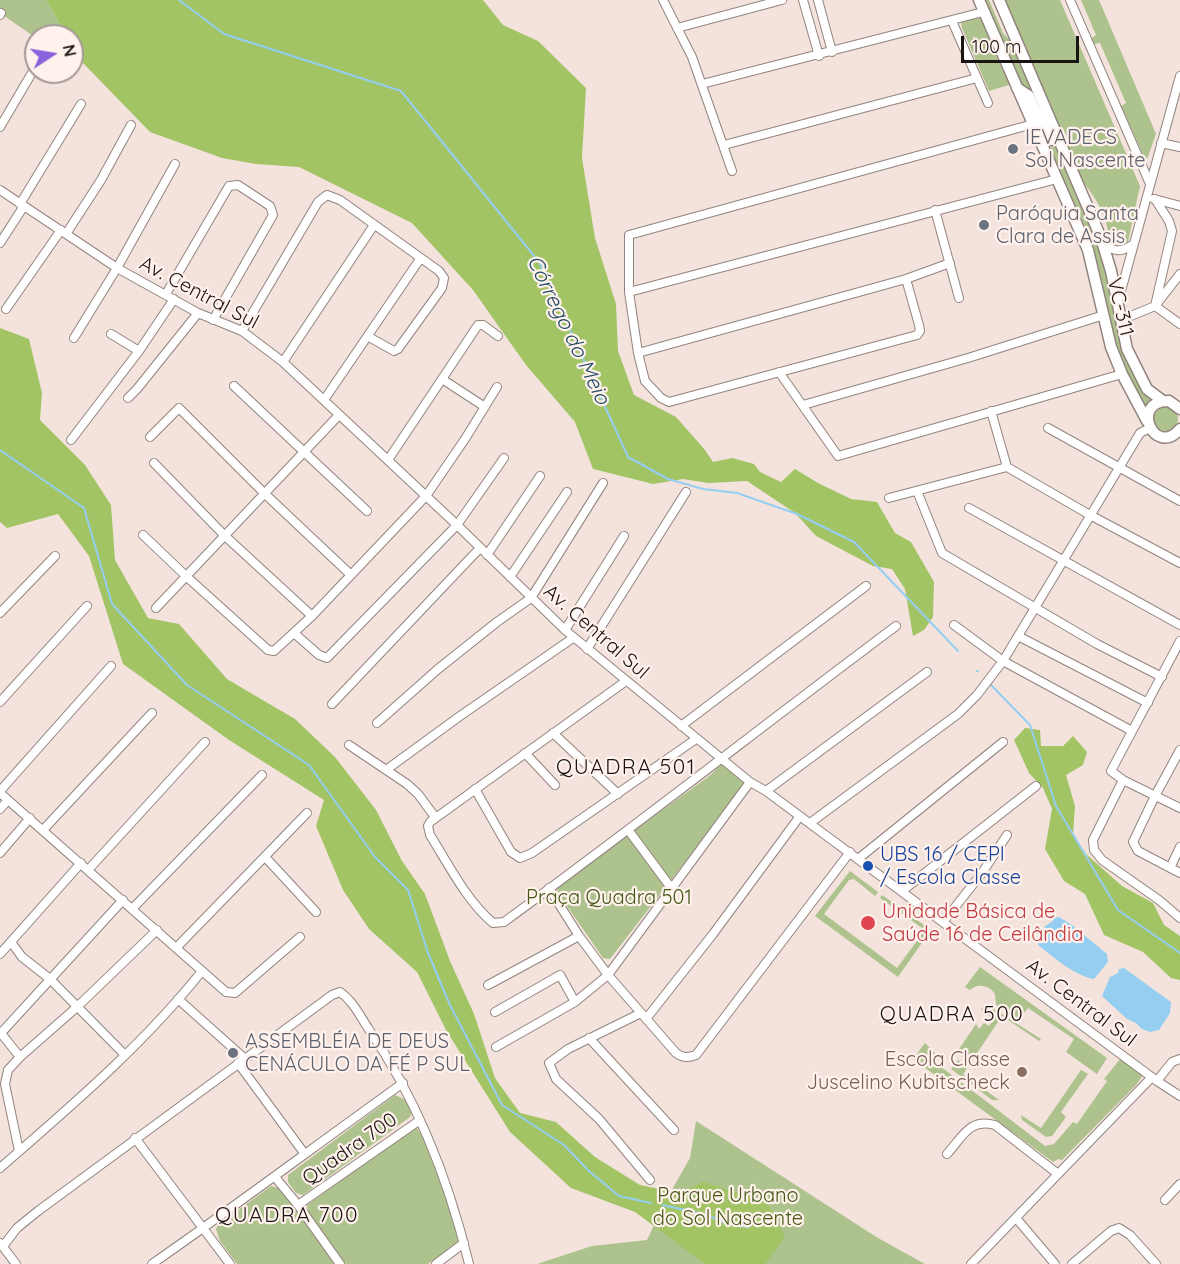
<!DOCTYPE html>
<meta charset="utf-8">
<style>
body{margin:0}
#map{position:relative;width:1180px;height:1264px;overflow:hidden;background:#f4e3dd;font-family:Quicksand,sans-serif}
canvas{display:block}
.north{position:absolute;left:24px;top:24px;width:60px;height:60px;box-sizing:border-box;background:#fff1ec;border:2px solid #a39995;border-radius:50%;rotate:78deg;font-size:16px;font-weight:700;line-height:24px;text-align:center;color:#1a1412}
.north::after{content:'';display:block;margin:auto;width:21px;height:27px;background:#8a62dc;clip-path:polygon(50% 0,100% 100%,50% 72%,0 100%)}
.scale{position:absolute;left:961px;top:36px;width:118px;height:27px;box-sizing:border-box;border:3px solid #1a1412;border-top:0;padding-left:8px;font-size:18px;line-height:21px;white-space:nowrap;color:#1a1412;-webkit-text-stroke:4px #fff1ec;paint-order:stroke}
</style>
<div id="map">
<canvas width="1180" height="1264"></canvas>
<div class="north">N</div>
<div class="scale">100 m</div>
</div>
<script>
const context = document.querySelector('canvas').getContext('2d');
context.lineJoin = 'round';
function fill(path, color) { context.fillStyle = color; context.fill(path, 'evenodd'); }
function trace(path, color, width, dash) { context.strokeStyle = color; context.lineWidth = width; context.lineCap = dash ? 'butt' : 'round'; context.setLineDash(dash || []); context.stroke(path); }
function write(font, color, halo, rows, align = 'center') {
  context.font = font + ' Quicksand,sans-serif'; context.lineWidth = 4.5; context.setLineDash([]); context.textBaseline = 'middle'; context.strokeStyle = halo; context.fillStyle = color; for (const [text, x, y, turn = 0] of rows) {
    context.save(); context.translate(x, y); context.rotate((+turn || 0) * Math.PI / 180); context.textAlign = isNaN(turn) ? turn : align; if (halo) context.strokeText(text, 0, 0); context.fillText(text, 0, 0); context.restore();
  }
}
fill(new Path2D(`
 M 0,0 L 46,0 L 67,36 L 36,36 L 36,38 L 0,13 Z
 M 986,0 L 989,0 L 1003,33 L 1013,43 L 1053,136 L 1033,99 L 1022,85 Z
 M 1003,0 L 1060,0 L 1140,186 L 1128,242 L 1116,244 L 1109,240 C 1108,218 1097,199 1083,182 Z
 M 1081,0 L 1099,0 L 1156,134 L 1147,159 L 1145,159 L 1121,106 L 1126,103 L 1100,43 L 1094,44 L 1092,38 L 1096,35 Z
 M 981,16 L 984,19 C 990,42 997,64 1012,84 L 989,91 L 962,28 L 961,22 Z
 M 1057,146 L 1100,246 L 1115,321 L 1128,364 L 1153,399 L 1145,410 L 1116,346 L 1092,242 L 1049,148 Z
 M1154 419a12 12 0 1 1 24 0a12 12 0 1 1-24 0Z
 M 722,764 L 745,781 L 743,787 L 610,959 L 603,958 L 558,893 L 557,888 L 559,885 L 708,777 Z
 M 850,871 L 878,892 L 875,896 L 854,879 L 849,880 L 824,914 L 897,968 L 925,930 L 880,898 L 882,895 L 931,930 L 898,977 L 815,916 Z
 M 980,967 L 1107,1058 L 1097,1074 L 1066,1052 L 1074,1039 L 1028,1008 L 1019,1019 L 996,1005 L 995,994 C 989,985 978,983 970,990 L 965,987 Z
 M 986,1004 L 1041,1039 L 1039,1041 L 1002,1016 L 963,1074 L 999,1100 L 992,1100 L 951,1069 L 958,1060 L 962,1063 L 965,1059 L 957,1052 L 976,1024 L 979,1029 L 984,1023 L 989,1026 L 994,1019 L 981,1010 Z
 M 925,1043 L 936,1054 L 928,1057 L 1045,1146 L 1054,1144 L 1073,1122 L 1077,1124 L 1107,1081 L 1104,1079 L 1121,1058 L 1143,1075 L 1137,1084 L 1062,1160 L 1058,1159 L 1053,1162 L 913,1059 Z
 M 1081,1070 L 1088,1074 L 1061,1112 L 1066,1117 L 1052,1136 L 1046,1137 L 1022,1120 L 1021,1115 L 1041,1128 Z
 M 395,1095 L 406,1100 L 412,1112 L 410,1117 L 303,1195 L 296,1193 L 288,1182 L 288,1175 Z
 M 696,1121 L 878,1238 L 925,1264 L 537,1264 L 592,1246 L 647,1240 L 665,1202 L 690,1158 Z
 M 417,1128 L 424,1139 L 458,1231 L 459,1239 L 456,1244 L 428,1264 L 346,1264 L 308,1212 L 307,1205 L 405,1134 Z
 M 271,1186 L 283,1189 L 336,1264 L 237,1264 L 220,1241 L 216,1229 L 218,1225 Z`), '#adc28c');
fill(new Path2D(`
 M 46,0 L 483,0 L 503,25 L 538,41 L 586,88 L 582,158 L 595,238 L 616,304 L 618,351 L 634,395 L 676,417 L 705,450 L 713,462 L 732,458 L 754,464 L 760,472 L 781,482 L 795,469 L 818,483 L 851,499 L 877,502 L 895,533 L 911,542 L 934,582 L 933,617 L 924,630 L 913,636 L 905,589 L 892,569 L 873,566 L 816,536 L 795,513 L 747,481 L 708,483 L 683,479 L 653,484 L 593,469 L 575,422 L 526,365 L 473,290 L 412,223 L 299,167 L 256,164 L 222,158 L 150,132 L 82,62 L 72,45 L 72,36 L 67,36 Z
 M 0,328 L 29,339 L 42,393 L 40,420 L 85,465 L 111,505 L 115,560 L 148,618 L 179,624 L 227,679 L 295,719 L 335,757 L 376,810 L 402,861 L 425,894 L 450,961 L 474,1014 L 495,1078 L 520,1113 L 556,1122 L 595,1157 L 640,1185 L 679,1193 L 703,1182 L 767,1202 L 785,1237 L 765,1264 L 705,1264 L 635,1212 L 571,1188 L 510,1132 L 446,1030 L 417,972 L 369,929 L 343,890 L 316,826 L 324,800 L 229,740 L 123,664 L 89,556 L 58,514 L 7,528 L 0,522 Z
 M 1025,728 L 1040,730 L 1041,746 L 1063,746 L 1073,736 L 1087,752 L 1083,765 L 1066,775 L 1075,806 L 1073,835 L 1086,854 L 1122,886 L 1153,903 L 1164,925 L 1180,936 L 1180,980 L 1171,978 L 1143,952 L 1104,935 L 1085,894 L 1064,881 L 1045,849 L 1052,809 L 1043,788 L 1029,773 L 1014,740 Z`), '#a2c465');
fill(new Path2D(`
 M 1059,917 L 1072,925 L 1107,954 L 1108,962 L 1094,979 C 1075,976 1053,957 1038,945 L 1045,926 L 1053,921 L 1054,918 Z
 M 1124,968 L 1171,1002 L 1170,1013 L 1159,1030 L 1150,1032 L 1142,1029 L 1136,1023 L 1127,1019 L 1102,996 L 1110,977 L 1118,973 L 1119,969 Z`), '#95cef1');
trace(new Path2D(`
 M 179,0 L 224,34 L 401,91 L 539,262 L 628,457 L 668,479 L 703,489 L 737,493 L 797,514 L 854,542 L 958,651
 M 0,450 L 84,508 L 112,604 L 187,685 L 309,765 L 375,857 L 408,890 L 428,953 L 450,1005 L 502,1105 L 564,1145 L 589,1171 L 619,1196 L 651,1203
 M 977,671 L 978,671
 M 990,684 L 1030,725 L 1056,806 L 1118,910 L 1180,953
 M 663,1205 L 707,1215 L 728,1224 L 748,1227`), '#95cef1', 2);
const minor = new Path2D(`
 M 663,0 L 692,57 L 732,171
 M 803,0 L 819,56
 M 818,0 L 832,52
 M 1070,0 L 1150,184
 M 0,15 L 1,13
 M 952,21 L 988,103
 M 677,28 L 782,0
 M 702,84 L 983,12
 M 0,127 L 36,66
 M 1161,143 L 1180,147
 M 724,145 L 977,78
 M 0,190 L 117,268 L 198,313 L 242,331 L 283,362 L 457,525 L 565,630 L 750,782 L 766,791 L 1157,1081 L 1180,1096
 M 1154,199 L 1180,206
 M 1155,199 L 1169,221 L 1172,231 L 1155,306
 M 20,204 L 81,104
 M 935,210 L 959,298
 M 66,234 L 101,180 L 131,125
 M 1103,241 C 1111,252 1121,253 1132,245
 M 0,243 L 24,206
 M 906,279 L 919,325 L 920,331 L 917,335 L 669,402 L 661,398 L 645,381 L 638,353 L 629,292 L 629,235 L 1033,124
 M 629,292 L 1057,179
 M 166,294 L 229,186 L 238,185 L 270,206 L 273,215 L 213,320
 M 1118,302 L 1180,76
 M 1155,306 L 1180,324
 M 6,309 L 61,230
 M 1121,320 L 1155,306 L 1180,274
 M 242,331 L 318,202 L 327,195 L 340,200 L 439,271 L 444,278 L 442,288 L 398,349 L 394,351 L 369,337
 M 111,334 L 139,351
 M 74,338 L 117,268 L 175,164
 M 638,353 L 906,279 L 950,263
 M 283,362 L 374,225
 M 779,372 L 838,456 L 1122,374
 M 442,379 L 485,407
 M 234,386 L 367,511
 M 128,398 L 137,389 L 198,313
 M 324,400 L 420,259
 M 803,405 L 968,358 L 1104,315
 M 991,411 L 1007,467 L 1090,515 L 1180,563
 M 1048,428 L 1180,501
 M 150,437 L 179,408 L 264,493 L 351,575
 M 71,440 L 139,351 L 174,299
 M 388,460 L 478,325 L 483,325 L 498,336
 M 154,463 L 224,535 L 312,616
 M 917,491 L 942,553 L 1097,644 L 1162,677
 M 889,498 L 1007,467
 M 969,508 L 1180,625
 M 143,535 L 187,577 L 268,650 L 274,651 L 312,616 L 426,496 L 465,439 L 497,387
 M 487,555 L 540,476
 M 510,577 L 567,492
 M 156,608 L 339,415
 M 0,613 L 55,556
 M 954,625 L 1003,661 L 1132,731
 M 565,630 L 624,536
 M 294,633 L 319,655 L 327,658 L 457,525 L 504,458
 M 1018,636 L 1148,703
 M 1180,641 L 1111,771 L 1123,780 L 1180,808
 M 587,649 L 686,492
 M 626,681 L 430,822 L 428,826 L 430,835 C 449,865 466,900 493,923 L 504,922 C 637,825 765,724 896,626
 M 0,702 L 87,606
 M 332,704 L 480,548
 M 377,723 L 438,669 L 497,622 L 531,598 L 603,483
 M 681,726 L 866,586
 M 553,733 L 618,794
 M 349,745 L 407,784 L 418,794 L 435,817
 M 1180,750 L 1155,796 L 1133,842 L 1138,851 L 1180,873
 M 525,753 L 555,785
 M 386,770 L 460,716 L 573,638
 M 1123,780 L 1093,840 L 1094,850 L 1102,860 L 1159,900 L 1180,918
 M 475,789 L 511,852 L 520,858 L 532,853 L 696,739
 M 0,791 L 111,666
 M 766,791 L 927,672
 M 0,793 L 226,992 L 235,993 L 300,937
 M 0,809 L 8,800
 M 810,823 L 958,714 L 977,695 L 1003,661 L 1140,433 L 1150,428
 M 43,830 L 152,713
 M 629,831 L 672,889
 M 0,853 L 30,818
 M 266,858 L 316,912
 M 858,859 L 1003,742
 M 1170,868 L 1180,847
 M 89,869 L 205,742
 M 549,888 L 579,936 L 608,975 L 676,1053 C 683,1058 688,1058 696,1055 L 850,852
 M 902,891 L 1036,786
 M 133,908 L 262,775
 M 944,921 L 982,873 L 1007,835
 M 11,942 L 22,957 L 50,979 L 125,1055
 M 177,947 L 307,813
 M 0,954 L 81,863
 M 488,985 L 579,936
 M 178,999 L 244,1058
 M 495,1012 L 560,975 L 575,1002
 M 641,1013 L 568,1049 L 549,1063 L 556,1079 L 599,1119 L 650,1180
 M 646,1019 L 713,934 L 800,816
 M 0,1032 L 20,1057
 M 1,1033 L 123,900
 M 589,1038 L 674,1130
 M 496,1047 L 575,1002 L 608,975 L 750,782
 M 238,1063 L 304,1153
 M 1157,1081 L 1172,1062 L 1180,1059
 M 135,1138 L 230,1264
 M 19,1151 L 5,1084 L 8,1070 L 20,1057 L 77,1007 L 157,930
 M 947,1154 C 963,1136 970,1118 995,1125 L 1058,1174
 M 0,1168 C 71,1106 143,1045 202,971
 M 275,1177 L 298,1205 L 340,1264
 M 1165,1200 L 1180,1184
 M 298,1205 L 420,1120
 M 1016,1218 L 1055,1264
 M 0,1243 L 16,1264
 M 4,1245 L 17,1228 L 38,1211 L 332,995 L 340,992 C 353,1001 360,1016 368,1028 C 417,1099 449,1181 469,1264
 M 152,1264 C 237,1205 319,1143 403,1083
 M 436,1264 L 464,1243
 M 971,1264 L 1152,1077
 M 1072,1264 L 1111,1231 L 1119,1228 L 1130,1235 L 1156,1264`);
const major = new Path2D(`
 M 979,0 L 1088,250 L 1111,347 L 1122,374 L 1147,421
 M 999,0 L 1101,238 L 1111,271 L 1127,349 L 1147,389 L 1163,401
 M 1017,88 L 1029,96 L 1047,137 L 1051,140 L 1054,139 L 1056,133
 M 1180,409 L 1169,401 C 1129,400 1154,459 1180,429`);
trace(minor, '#92837d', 10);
trace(major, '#92837d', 13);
trace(minor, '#fff', 8);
trace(major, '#fff', 10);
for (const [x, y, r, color] of [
 [1013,149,6,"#6b7280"],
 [984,225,6,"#6b7280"],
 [868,866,6,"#1a4fb4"],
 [868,923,8,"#e0444e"],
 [233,1053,6,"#6b7280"],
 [1022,1072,6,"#8d6e63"]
]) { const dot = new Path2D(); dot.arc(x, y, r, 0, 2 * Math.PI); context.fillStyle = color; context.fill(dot); trace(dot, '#fff1ec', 2); }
write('20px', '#5b616d', '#fff1ec', [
 ["IEVADECS",1025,138],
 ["Sol Nascente",1025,161],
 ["Paróquia Santa",996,214],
 ["Clara de Assis",996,237],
 ["ASSEMBLÉIA DE DEUS",245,1042],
 ["CENÁCULO DA FÉ P SUL",245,1065]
], 'left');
write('20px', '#1a1412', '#fff1ec', [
 ["Av. Central Sul",199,293,28],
 ["VC-311",1120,307,77],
 ["Av. Central Sul",596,632,41],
 ["Av. Central Sul",1081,1003,37],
 ["Quadra 700",350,1149,-35]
]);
write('20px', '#164399', '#fff1ec', [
 ["UBS 16 / CEPI",880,855],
 ["/ Escola Classe",880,878]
], 'left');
write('20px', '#445916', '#fff1ec', [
 ["Praça Quadra 501",609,898],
 ["Parque Urbano",728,1196],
 ["do Sol Nascente",728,1219]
]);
write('20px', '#be3a42', '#fff1ec', [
 ["Unidade Básica de",882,912],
 ["Saúde 16 de Ceilândia",882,935]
], 'left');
write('20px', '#785e54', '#fff1ec', [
 ["Escola Classe",1010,1060],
 ["Juscelino Kubitscheck",1010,1083]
], 'right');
write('italic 21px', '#1f4b63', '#fff1ec', [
 ["Córrego do Meio",568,330,64]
]);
context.letterSpacing = '1.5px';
write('21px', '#1a1412', '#fff1ec', [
 ["QUADRA 501",626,768],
 ["QUADRA 500",952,1015],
 ["QUADRA 700",287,1216]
]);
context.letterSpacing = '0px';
</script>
